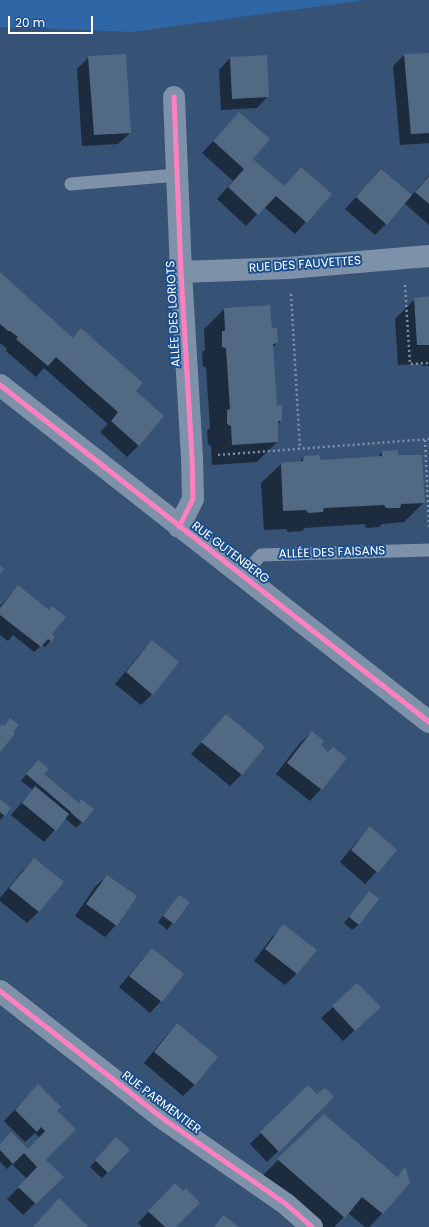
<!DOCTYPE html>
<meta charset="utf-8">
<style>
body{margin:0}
#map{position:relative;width:429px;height:1227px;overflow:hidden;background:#365274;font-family:Poppins,sans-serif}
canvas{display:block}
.scale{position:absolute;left:8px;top:16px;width:85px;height:18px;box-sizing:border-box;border:2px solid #fff;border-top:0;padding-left:5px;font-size:12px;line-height:14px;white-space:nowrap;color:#fff;-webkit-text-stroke:3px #1b4f8f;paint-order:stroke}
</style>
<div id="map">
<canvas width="429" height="1227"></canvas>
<div class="scale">20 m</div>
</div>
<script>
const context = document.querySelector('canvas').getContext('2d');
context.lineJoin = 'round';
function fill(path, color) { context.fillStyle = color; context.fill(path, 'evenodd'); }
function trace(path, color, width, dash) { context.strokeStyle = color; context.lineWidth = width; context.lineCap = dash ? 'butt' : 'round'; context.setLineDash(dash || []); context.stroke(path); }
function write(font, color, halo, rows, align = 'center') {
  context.font = font + ' Poppins,sans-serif'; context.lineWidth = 4; context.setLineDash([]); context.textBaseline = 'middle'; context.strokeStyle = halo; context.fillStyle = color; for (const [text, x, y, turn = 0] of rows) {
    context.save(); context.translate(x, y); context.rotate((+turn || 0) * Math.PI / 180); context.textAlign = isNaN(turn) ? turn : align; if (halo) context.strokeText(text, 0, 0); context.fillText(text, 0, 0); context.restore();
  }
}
fill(new Path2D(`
 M 0,0 L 366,0 L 132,32 L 0,27 Z`), '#2f66a5');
fill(new Path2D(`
 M 429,54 L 429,143 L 400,145 L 393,66 L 404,55 Z
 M 266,56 L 268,96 L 257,108 L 221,110 L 219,70 L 230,58 Z
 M 89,57 L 130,133 L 118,144 L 82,146 L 77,69 Z
 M 239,113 L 252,159 L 283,187 L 301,168 L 331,194 L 295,234 L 264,207 L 246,226 L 217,199 L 233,181 L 202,153 Z
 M 381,170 L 411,196 L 429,175 L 429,225 L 404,203 L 386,224 L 375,235 L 345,209 Z
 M 0,274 L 72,339 L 81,329 L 134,392 L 139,445 L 127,457 L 100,432 L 108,424 L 44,368 L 36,377 L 6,351 L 7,349 L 0,343 Z
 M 429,297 L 429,366 L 422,366 L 420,364 L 398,365 L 395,319 L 415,299 Z
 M 224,309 L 271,329 L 277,343 L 272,348 L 276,406 L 281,421 L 277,425 L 277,442 L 257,462 L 212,465 L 211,446 L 208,444 L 207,431 L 210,428 L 206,367 L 203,367 L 202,352 L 205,350 L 204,329 Z
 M 382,452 L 424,502 L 404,522 L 382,524 L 379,527 L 366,528 L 365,524 L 305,528 L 302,531 L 288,532 L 286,529 L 264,530 L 261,483 L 281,464 L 299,462 L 304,457 L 320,461 L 377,458 Z
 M 18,586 L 50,634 L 54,637 L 45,647 L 42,645 L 34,652 L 13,635 L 8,641 L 0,635 L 0,606 Z
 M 152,642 L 152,694 L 141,705 L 115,684 L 141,653 Z
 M 226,715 L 264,748 L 241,775 L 230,786 L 191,754 Z
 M 312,732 L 320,746 L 328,753 L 321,789 L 310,801 L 276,774 L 300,743 Z
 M 32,767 L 78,804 L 81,800 L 82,822 L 76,828 L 65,818 L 44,842 L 11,815 L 33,790 L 21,781 Z
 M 0,801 L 10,809 L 0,820 Z
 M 370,828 L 396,850 L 365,884 L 340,862 L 359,839 Z
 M 34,859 L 62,882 L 38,912 L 27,923 L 0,901 L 0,898 L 23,870 Z
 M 107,876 L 116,925 L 105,937 L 75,916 L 95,887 Z
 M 369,892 L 377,899 L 358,925 L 352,930 L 344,923 Z
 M 179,896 L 189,903 L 167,930 L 158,922 Z
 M 284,926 L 315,950 L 296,974 L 285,985 L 254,961 L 272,937 Z
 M 152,949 L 161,1001 L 150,1013 L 119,987 L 141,961 Z
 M 357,985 L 368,1018 L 343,1041 L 321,1018 Z
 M 177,1024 L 216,1057 L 194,1085 L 183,1096 L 144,1063 L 166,1036 Z
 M 38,1085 L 56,1111 L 45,1160 L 62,1177 L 23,1215 L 7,1199 L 27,1179 L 12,1164 L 7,1169 L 0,1162 L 0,1145 L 28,1150 L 40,1138 L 35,1133 L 25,1142 L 4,1121 Z
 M 308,1086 L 317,1096 L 333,1097 L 267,1162 L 250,1144 Z
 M 324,1115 L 396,1177 L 405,1169 L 408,1183 L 382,1214 L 369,1227 L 365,1227 L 348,1213 L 334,1227 L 322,1227 L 263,1175 Z
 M 110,1145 L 108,1172 L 102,1178 L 90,1167 Z
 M 183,1192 L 175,1227 L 142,1227 L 138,1223 L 163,1196 Z`), '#0007');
fill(new Path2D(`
 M 429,53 L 429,133 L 411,134 L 404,54 Z
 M 126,54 L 131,133 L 94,135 L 88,56 Z
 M 267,55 L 269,97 L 232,99 L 230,57 Z
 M 239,112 L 270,139 L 253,159 L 284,186 L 301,167 L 332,194 L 307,223 L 276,196 L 258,215 L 228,187 L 244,169 L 213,141 Z
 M 381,169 L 412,195 L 387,225 L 356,197 Z
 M 429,176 L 429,204 L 415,192 Z
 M 0,272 L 73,338 L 81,328 L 143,383 L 136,391 L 164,416 L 139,446 L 111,421 L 118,412 L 87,385 L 56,357 L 48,366 L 16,339 L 18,337 L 10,331 L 8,331 L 0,324 Z
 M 429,296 L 429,345 L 417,345 L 414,298 Z
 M 270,305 L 272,328 L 277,328 L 278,343 L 273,344 L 277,405 L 282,405 L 282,421 L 278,421 L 278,442 L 232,445 L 231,426 L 227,424 L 227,410 L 230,409 L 226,348 L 222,347 L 222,331 L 225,331 L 224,308 Z
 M 398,450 L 398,455 L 422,455 L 425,503 L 401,504 L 400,508 L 386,508 L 384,505 L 324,508 L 323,512 L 308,513 L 306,510 L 283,511 L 281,463 L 303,461 L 304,456 L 319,455 L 321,460 L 382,456 L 382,451 Z
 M 0,565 L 4,569 L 0,574 Z
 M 18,585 L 49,610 L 52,606 L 66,617 L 52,634 L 55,637 L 52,642 L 48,639 L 41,647 L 0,615 L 0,608 Z
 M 152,640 L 179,662 L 153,695 L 126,672 Z
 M 226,714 L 265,747 L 242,775 L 201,742 Z
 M 10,718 L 19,725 L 13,732 L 15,734 L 0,752 L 0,726 L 2,724 L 4,726 Z
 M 312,731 L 324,741 L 321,745 L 328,752 L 333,747 L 347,758 L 322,790 L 287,763 Z
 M 38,760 L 49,769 L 44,774 L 79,803 L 81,799 L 94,809 L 83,823 L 71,813 L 71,812 L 26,774 Z
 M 35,786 L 69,814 L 56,831 L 22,803 Z
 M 0,799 L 11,808 L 5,816 L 0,812 Z
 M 370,826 L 397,850 L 378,873 L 351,850 Z
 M 34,858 L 64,882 L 39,912 L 9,888 Z
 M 107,875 L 137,896 L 117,926 L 86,904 Z
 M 369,891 L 379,899 L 359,925 L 349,917 Z
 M 179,895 L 190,902 L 174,924 L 163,916 Z
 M 283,924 L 317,950 L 297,974 L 265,949 Z
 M 152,948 L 184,974 L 162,1002 L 129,976 Z
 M 357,983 L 381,1007 L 355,1031 L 332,1006 Z
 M 177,1023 L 218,1057 L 195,1085 L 154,1052 Z
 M 38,1084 L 61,1107 L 57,1111 L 76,1129 L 46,1160 L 64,1177 L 36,1204 L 18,1187 L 37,1167 L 24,1153 L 13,1164 L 0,1150 L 0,1144 L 11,1132 L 28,1149 L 45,1131 L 41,1127 L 37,1132 L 15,1110 Z
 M 308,1085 L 317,1094 L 325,1088 L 334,1097 L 279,1152 L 260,1132 Z
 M 324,1114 L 397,1177 L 404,1168 L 406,1169 L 410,1183 L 383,1214 L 362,1197 L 345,1218 L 277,1159 Z
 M 116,1137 L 130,1150 L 108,1173 L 95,1160 Z
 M 175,1183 L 183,1191 L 186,1188 L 200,1203 L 176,1227 L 165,1227 L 148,1211 Z
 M 59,1198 L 88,1226 L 87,1227 L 33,1227 Z
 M 223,1215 L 239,1227 L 214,1227 Z`), '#526984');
trace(new Path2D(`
 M 405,285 L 410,364 L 429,363
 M 291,294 L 300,449
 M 425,440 L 429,527
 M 218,455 L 429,439`), '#7d92a8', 2.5, [2, 3]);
trace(new Path2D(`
 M 71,184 L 177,175
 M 243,575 L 261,555 L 429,550`), '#7d92a8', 13);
trace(new Path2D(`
 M 174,97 L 181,272 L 192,457 L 193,499 L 179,527
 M 181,272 L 289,268 L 429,256
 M 0,385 C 142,498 286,609 429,722
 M 0,991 L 165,1120 L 286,1204 L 312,1227`), '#7d92a8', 22);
trace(new Path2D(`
 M 174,97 L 181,272 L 192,457 L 193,499 L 179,527
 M 0,385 C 142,498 286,609 429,722
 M 0,991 L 165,1120 L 286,1204 L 312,1227`), '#ff80c0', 5);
write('12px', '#fff', '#1b4f8f', [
 ["RUE DES FAUVETTES",305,265,-4],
 ["ALLÉE DES LORIOTS",174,314,-93],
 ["RUE GUTENBERG",230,553,37],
 ["ALLÉE DES FAISANS",332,553,-2],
 ["RUE PARMENTIER",161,1103,37]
]);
</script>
